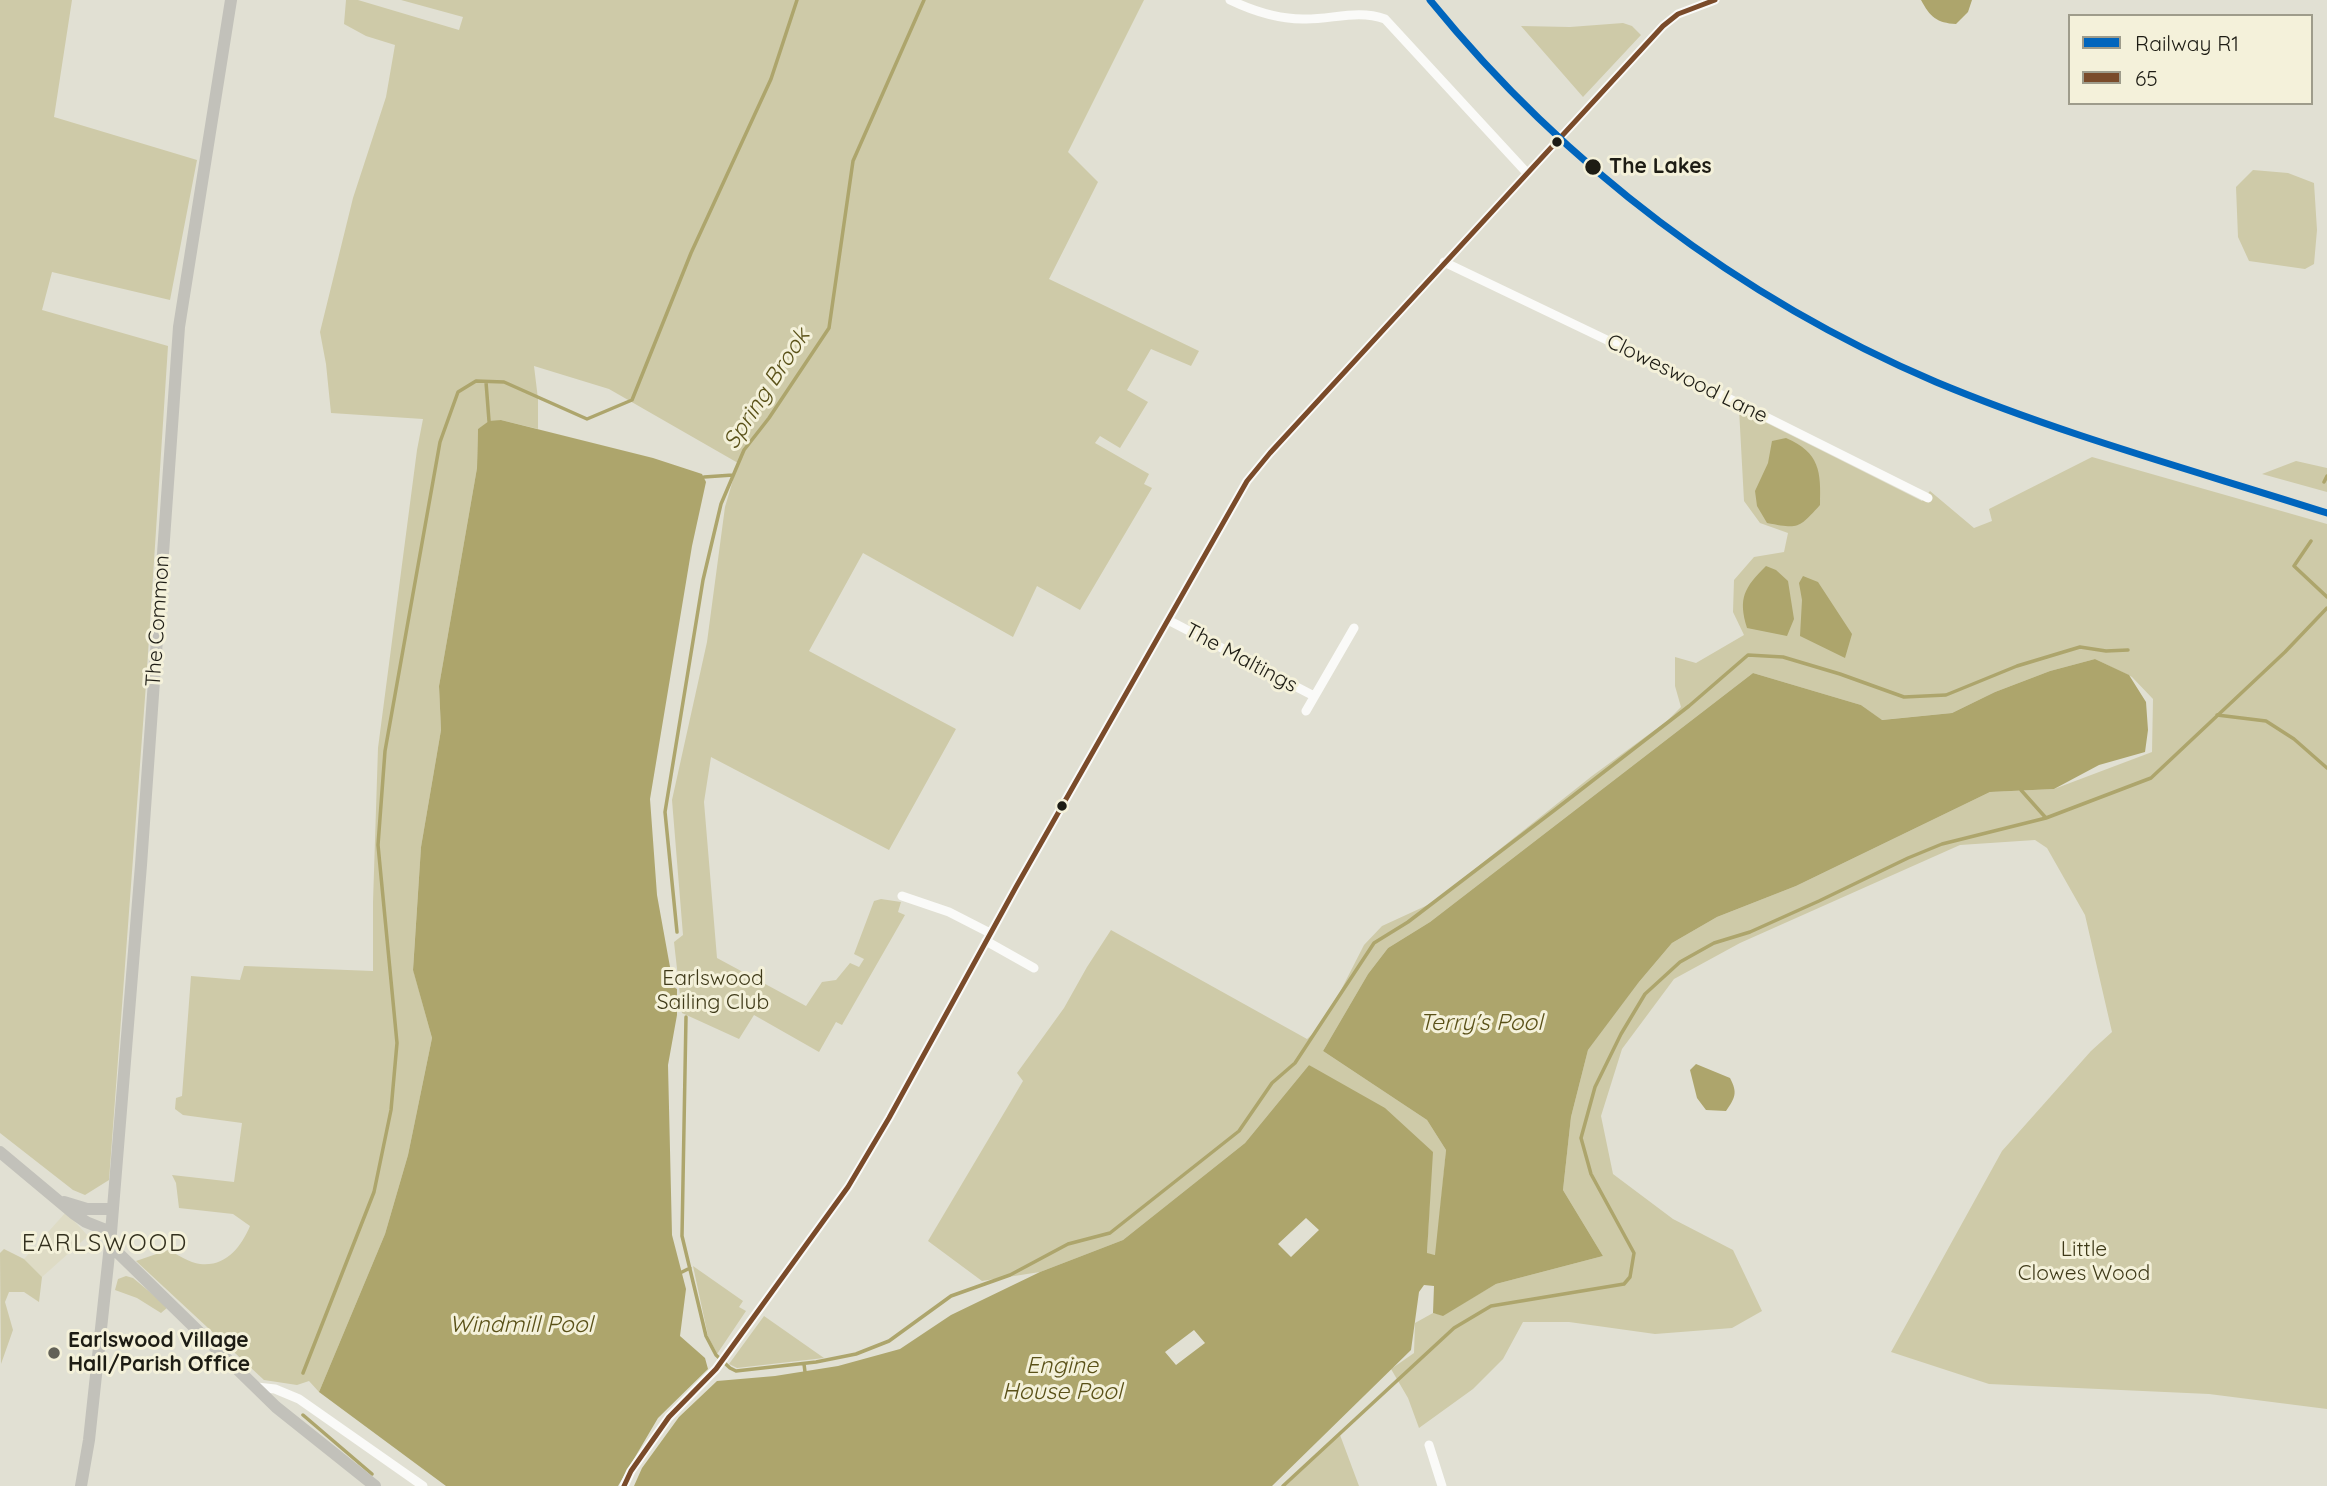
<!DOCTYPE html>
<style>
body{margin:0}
#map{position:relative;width:2327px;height:1486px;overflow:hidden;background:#e1e0d3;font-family:Quicksand,sans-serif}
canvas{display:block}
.legend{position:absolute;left:2068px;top:14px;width:245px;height:91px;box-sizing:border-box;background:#f4f1da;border:2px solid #9e9c8b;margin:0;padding:9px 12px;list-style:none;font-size:21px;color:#1d1c14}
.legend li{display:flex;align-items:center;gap:14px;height:35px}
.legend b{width:35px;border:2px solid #9e9c8b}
</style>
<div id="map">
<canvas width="2327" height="1486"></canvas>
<ul class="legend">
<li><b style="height:9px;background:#0065bd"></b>Railway R1</li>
<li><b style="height:9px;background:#7a4b2a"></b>65</li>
</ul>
</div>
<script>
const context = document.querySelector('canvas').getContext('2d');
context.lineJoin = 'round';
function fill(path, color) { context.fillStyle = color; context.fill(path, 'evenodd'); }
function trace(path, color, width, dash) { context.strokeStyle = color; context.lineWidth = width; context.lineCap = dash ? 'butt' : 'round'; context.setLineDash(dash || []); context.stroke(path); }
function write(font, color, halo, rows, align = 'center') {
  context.font = font + ' Quicksand,sans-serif'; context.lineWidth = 6; context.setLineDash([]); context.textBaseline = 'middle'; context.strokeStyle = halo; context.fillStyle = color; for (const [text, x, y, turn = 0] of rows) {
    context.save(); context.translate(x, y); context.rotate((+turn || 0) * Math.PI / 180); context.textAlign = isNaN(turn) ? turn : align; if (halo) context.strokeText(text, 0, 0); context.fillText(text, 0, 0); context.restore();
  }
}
fill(new Path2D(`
 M 66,1212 L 88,1236 L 42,1277 L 24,1259 Z`), '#dedbc5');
fill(new Path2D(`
 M 0,0 L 72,0 L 54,117 L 197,160 L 170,300 L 52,272 L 42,310 L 168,346 L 146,684 L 109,1180 L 85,1195 L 73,1190 L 0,1133 Z
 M 346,0 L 358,0 L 459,30 L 463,17 L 401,0 L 1144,0 L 1068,152 L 1098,182 L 1049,279 L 1199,351 L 1191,366 L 1151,349 L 1127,390 L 1148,402 L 1120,448 L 1100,436 L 1095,443 L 1149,474 L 1144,484 L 1152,488 L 1080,610 L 1037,586 L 1013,637 L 863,553 L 809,651 L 956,729 L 889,850 L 711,757 L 704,802 L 717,958 L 806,1006 L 822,982 L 836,980 L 850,963 L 859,967 L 864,959 L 854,954 L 874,901 L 881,899 L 901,902 L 898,912 L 905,915 L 842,1025 L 836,1022 L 819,1052 L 754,1015 L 739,1039 L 682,1013 L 674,942 L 683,935 L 672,800 L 707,642 L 725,507 L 738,463 L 609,389 L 534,366 L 538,399 L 538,429 L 501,420 L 478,429 L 477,468 L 439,686 L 441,730 L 421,847 L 413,969 L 432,1038 L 408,1155 L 385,1234 L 319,1392 L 309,1381 L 297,1385 L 264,1380 L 136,1261 L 168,1250 C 177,1254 190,1263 200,1264 C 226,1267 241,1247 250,1226 L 233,1214 L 179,1208 L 176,1183 L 172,1175 L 234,1182 L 242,1123 L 183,1115 L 175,1109 L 176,1098 L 182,1096 L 191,976 L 240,980 L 244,966 L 373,971 L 373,902 L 378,748 L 417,450 L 423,419 L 331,413 L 326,364 L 320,332 L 353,198 L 386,97 L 395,45 L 366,36 L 344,24 Z
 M 1623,23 L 1632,26 L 1641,35 L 1583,97 L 1521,26 L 1570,27 Z
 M 2253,170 L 2288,173 L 2314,183 L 2317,230 L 2314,264 L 2305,269 L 2249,261 L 2238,237 L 2236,187 Z
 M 1739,409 L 1922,501 L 1930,491 L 1974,528 L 1992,521 L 1989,509 L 2092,457 L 2327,524 L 2327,1409 L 2209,1394 L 1989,1384 L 1891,1352 L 2002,1151 L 2091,1051 L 2112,1032 L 2085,915 L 2047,848 L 2035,840 L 1960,845 L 1740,943 L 1674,979 L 1622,1049 L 1601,1116 L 1613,1174 L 1673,1219 L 1733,1250 L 1762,1311 L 1732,1328 L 1655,1334 L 1569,1322 L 1523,1322 L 1503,1359 L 1473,1389 L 1419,1428 L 1408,1398 L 1391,1369 L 1414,1353 L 1415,1323 L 1433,1313 L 1443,1315 L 1496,1284 L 1603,1256 L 1563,1190 L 1571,1117 L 1588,1050 L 1639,982 L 1672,943 L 1717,917 L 1796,886 L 1990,792 L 2054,789 L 2152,752 L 2153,699 L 2132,677 L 2095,659 L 2050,671 L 1995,692 L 1952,713 L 1881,720 L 1861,705 L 1753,673 L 1430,922 L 1388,948 L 1368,974 L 1323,1051 L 1427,1120 L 1446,1150 L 1436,1255 L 1427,1254 L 1432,1152 L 1309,1065 L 1245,1143 L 1123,1240 L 1040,1272 L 982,1281 L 928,1241 L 1023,1081 L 1017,1073 L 1064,1008 L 1087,967 L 1111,930 L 1307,1039 L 1317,1030 L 1341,990 L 1364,945 L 1382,926 L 1432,903 L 1592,776 L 1667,721 L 1681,707 L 1675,686 L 1675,657 L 1696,663 L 1744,635 L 1733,612 L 1734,580 L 1754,557 L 1784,552 L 1788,533 L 1760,523 L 1744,501 Z
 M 2296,461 L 2327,468 L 2327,492 L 2262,474 Z
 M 4,1249 L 24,1259 L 42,1277 L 39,1302 L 24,1292 L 9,1292 L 5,1302 L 13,1330 L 1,1364 L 0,1253 Z
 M 693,1266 L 743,1301 L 739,1307 L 746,1311 L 717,1354 L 708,1336 Z
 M 126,1276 L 133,1278 L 168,1307 L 161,1313 L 137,1298 L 115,1290 L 118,1279 Z
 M 764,1316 L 824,1358 L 737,1368 L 729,1364 Z
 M 1340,1435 L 1359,1486 L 1283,1486 Z`), '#cecaa8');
fill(new Path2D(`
 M 1921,0 L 1972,0 L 1968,12 L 1956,24 C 1937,23 1930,17 1921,0 Z
 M 501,420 L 653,458 L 702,474 L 706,482 L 692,546 L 650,799 L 657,895 L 672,978 L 669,984 L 677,989 L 677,1015 L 668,1065 L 672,1235 L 686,1289 L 680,1336 L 705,1358 L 708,1369 L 658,1418 L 618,1486 L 446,1486 L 319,1392 L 385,1234 L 408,1155 L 432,1038 L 413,970 L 421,847 L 441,730 L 439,686 L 477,468 L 478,429 L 489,421 Z
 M 1786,438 C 1820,453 1821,471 1820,505 C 1798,529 1799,529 1767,523 L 1757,506 L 1755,491 L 1768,463 L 1772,441 Z
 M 1766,566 L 1776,570 L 1788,581 L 1794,619 L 1787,636 L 1747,628 C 1738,598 1744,588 1766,566 Z
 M 1803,576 L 1818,582 L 1852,634 L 1845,658 L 1800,636 L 1802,600 L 1799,583 Z
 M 2095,659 L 2129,675 L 2146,702 L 2148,730 L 2145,752 L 2099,765 L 2054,789 L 1990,792 L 1796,886 L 1717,917 L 1672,943 L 1639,982 L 1588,1050 L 1571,1117 L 1563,1190 L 1603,1256 L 1496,1284 L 1443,1316 L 1433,1313 L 1434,1286 L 1424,1285 L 1419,1292 L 1411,1350 L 1272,1486 L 634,1486 L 642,1468 L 679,1417 L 717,1381 L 775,1376 L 838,1366 L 900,1349 L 951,1315 L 1040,1272 L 1123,1240 L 1245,1143 L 1309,1065 L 1385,1108 L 1433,1152 L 1427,1253 L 1435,1255 L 1446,1150 L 1427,1120 L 1323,1051 L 1368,974 L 1388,948 L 1430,922 L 1753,673 L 1861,705 L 1882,720 L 1952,713 L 1995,692 L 2050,671 ZM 1306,1218 L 1319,1230 L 1291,1257 L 1278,1244 ZM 1194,1330 L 1205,1343 L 1176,1365 L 1165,1352 Z
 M 1696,1064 L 1730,1078 C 1738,1093 1735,1098 1726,1111 L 1706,1110 L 1697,1098 L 1690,1070 Z`), '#ada56c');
trace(new Path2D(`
 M 486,382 L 489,421
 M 704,477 L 733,475
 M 2324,482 L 2327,476
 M 2311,541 L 2294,566 L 2327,597
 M 2217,715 L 2266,721 L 2294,739 L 2327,768
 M 2021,790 L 2046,818
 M 677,932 L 665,812 L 703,580 L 721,504 L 744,450 L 769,418 L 829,328 L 853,161 L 924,0
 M 686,1017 L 682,1236 L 706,1336 L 716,1355 L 730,1368 L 736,1371 L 816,1362 L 856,1354 L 889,1341 L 951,1296 L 1010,1275 L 1068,1244 L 1110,1233 L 1239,1131 L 1272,1083 L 1295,1063 L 1374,943 L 1408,922 L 1556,809 L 1689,706 L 1748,655 L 1783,657 L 1840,674 L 1904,697 L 1946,695 L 2017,666 L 2080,647 L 2106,651 L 2128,650
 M 682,1272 L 690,1268
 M 804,1364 L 805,1372
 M 303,1373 L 374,1192 L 391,1110 L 397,1043 L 378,845 L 385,751 L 440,442 L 458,392 L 476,381 L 504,382 L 587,419 L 632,400 L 691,253 L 771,79 L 797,0
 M 303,1415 L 372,1474
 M 1283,1486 L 1454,1328 L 1491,1306 L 1624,1284 L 1630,1277 L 1634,1253 L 1591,1174 L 1581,1138 L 1595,1087 L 1621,1034 L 1645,994 L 1680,962 L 1714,943 L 1750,932 L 1819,901 L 1908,858 L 1942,844 L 2046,818 L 2151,778 L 2285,652 L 2327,608`), '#ada56c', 3.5);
trace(new Path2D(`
 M 1230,0 C 1253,11 1277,19 1303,19 C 1331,20 1357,9 1385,19 L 1527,173
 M 1444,262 L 1730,399 L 1928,498
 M 1168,620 L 1314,696
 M 1306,711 L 1354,628
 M 902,896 L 949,912 L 990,933
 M 986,941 L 1034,968
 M 257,1387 L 275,1389 L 299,1399 L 423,1486
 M 1429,1445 L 1442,1486
 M 624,1486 L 631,1471 L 669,1417 L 716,1369 L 848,1187 L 889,1118 L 1016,887 L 1247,481 L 1270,453 L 1663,26 L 1678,14 L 1715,0`), '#fafaf8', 9);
trace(new Path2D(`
 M 0,1152 L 73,1213 L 86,1222 L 111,1232
 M 64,1202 L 87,1209 L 113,1209
 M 110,1245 L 276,1407 L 375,1486
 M 81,1486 L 89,1440 L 110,1245 L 141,865 L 179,327 L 231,0`), '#c2c1ba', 12);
trace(new Path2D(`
 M 624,1486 L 631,1471 L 669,1417 L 716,1369 L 848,1187 L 889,1118 L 1016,887 L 1247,481 L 1270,453 L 1663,26 L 1678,14 L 1715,0`), '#7a4b2a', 5);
trace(new Path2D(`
 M 1430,0 C 1565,166 1739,298 1936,382 C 2063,435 2196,471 2327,513`), '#0065bd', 7);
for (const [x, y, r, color] of [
 [1557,142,6,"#1d1c14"],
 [1593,167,9,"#1d1c14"],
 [1062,806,6,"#1d1c14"],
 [54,1353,7,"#626157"]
]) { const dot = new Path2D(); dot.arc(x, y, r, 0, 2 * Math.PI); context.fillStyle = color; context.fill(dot); trace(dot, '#f4f1da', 2.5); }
write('bold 21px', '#1d1c14', '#f4f1da', [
 ["The Lakes",1609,167]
], 'left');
write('21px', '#1d1c14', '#f4f1da', [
 ["Cloweswood Lane",1687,379,26],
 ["The Common",158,621,-86],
 ["The Maltings",1241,658,28]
]);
write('21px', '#3f3a19', '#f4f1da', [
 ["Earlswood",713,979],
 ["Sailing Club",713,1003],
 ["Little",2084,1250],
 ["Clowes Wood",2084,1274]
]);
write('bold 21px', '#1d1c14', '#f4f1da', [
 ["Earlswood Village",68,1341],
 ["Hall/Parish Office",68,1365]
], 'left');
write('italic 23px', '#5a5118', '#f4f1da', [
 ["Spring Brook",767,389,-57],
 ["Terry's Pool",1481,1023],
 ["Windmill Pool",521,1325],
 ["Engine",1062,1366],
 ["House Pool",1062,1392]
]);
context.letterSpacing = '2px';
write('24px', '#33301e', '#f4f1da', [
 ["EARLSWOOD",105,1244]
]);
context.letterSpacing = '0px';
</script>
